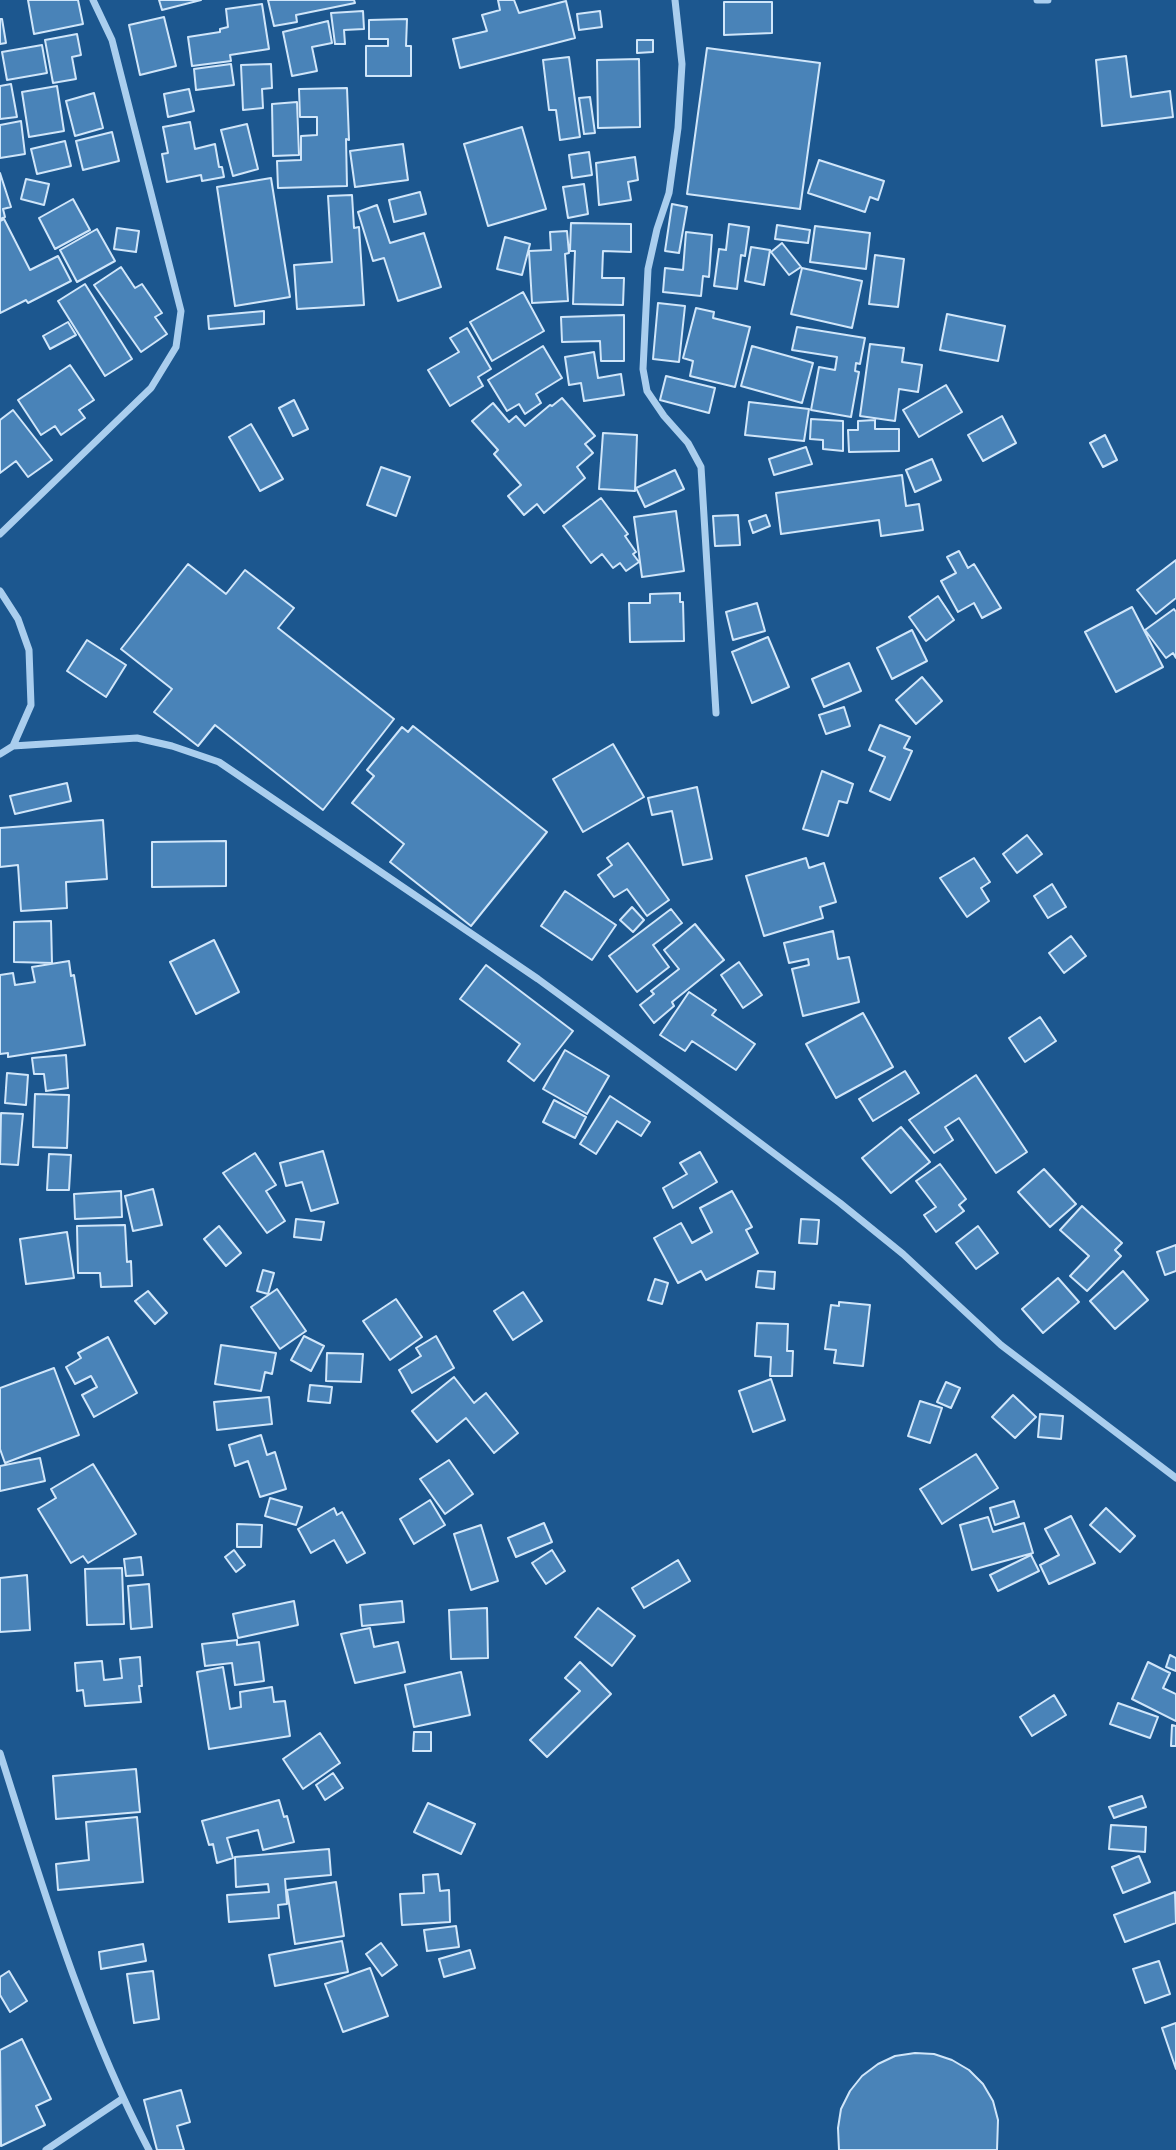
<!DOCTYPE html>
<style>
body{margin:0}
canvas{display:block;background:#1c578f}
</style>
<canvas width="1176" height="2150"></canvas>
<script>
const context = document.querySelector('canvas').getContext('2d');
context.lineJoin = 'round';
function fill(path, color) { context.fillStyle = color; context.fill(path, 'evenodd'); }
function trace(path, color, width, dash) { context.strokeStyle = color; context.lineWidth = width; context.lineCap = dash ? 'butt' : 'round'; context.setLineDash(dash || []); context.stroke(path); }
const building = new Path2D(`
 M 28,0 L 78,0 L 83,24 L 34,34 Z
 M 159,0 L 201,0 L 162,10 Z
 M 268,0 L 354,0 L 355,3 L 296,15 L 297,22 L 274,26 Z
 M 498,0 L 514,0 L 519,13 L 566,1 L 575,38 L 460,68 L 453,39 L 487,31 L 482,15 L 500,10 Z
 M 724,2 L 772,2 L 772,33 L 724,35 Z
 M 262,4 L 269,49 L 230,55 L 231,61 L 192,66 L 188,37 L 220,32 L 220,29 L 228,27 L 226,9 Z
 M 363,11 L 364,29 L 344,30 L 345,44 L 335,44 L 331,13 Z
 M 600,11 L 602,27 L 579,30 L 577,14 Z
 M 164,17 L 176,66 L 140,75 L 129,25 Z
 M 0,19 L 2,19 L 6,43 L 0,44 Z
 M 407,19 L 406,46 L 411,46 L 411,76 L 366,76 L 366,46 L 388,46 L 388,39 L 369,39 L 369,20 Z
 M 328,21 L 332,43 L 312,47 L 317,71 L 292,76 L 283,32 Z
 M 77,34 L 81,55 L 72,57 L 76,79 L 53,83 L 45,40 Z
 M 637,40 L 653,40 L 653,52 L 637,53 Z
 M 42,45 L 47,73 L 7,80 L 2,52 Z
 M 707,48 L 820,63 L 800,209 L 687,194 Z
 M 1126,56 L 1131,97 L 1170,91 L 1173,117 L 1102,126 L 1096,60 Z
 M 569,57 L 580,137 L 560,140 L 556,110 L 549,110 L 543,60 Z
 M 639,59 L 640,127 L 598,128 L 597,60 Z
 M 231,64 L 234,85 L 196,90 L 194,69 Z
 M 271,64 L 272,88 L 262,89 L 263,108 L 243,110 L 241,65 Z
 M 11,84 L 17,117 L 0,119 L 0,86 Z
 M 57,86 L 64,131 L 29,137 L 22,92 Z
 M 347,88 L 349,140 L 346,139 L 347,186 L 278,188 L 277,161 L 301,160 L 301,136 L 317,135 L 317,117 L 300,117 L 299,89 Z
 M 189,89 L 194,111 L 168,117 L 164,94 Z
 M 94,93 L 103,128 L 75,136 L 66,101 Z
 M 590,97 L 595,133 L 584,134 L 579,98 Z
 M 297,102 L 299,155 L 273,156 L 272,104 Z
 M 21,121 L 25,154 L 0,158 L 0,125 Z
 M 190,122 L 195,149 L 215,144 L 219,167 L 222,167 L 224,177 L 202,181 L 201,175 L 167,182 L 162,154 L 168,153 L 163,127 Z
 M 247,124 L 258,169 L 233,176 L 221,130 Z
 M 522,127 L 546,209 L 488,226 L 464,144 Z
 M 112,132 L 119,161 L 83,170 L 76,141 Z
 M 65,141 L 71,166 L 37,174 L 31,149 Z
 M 403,144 L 408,180 L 355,187 L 350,151 Z
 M 589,152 L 592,175 L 572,178 L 569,155 Z
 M 635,157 L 638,180 L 628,182 L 631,200 L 599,205 L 596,163 Z
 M 819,160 L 884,181 L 878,200 L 870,197 L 865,212 L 808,193 Z
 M 0,173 L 11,207 L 3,209 L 5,217 L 0,219 Z
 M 271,178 L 290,297 L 235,306 L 217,187 Z
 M 26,179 L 49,184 L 44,205 L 21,199 Z
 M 584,184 L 588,214 L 568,218 L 563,187 Z
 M 420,192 L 426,214 L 394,222 L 389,200 Z
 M 352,195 L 354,228 L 359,227 L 364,305 L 297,309 L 294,265 L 332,262 L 328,196 Z
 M 73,199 L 90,230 L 55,249 L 39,218 Z
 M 672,204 L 687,207 L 679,253 L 665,251 Z
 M 377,205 L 390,243 L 424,233 L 441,287 L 398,301 L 384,258 L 373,261 L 358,212 Z
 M 4,219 L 30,270 L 58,256 L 71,281 L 28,303 L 26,300 L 0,313 L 0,221 Z
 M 571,223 L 631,224 L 631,252 L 603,251 L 602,278 L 624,278 L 623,305 L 573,304 L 575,251 L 570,251 Z
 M 729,224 L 749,227 L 745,256 L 741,255 L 737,289 L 714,286 L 719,249 L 726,250 Z
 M 777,225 L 810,230 L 808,243 L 775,239 Z
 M 815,226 L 870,233 L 866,269 L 810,262 Z
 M 117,228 L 139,231 L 136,252 L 114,249 Z
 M 97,229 L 115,261 L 77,282 L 60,250 Z
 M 567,231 L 569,253 L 565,254 L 568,301 L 532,303 L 529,251 L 551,250 L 550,232 Z
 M 686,232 L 712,235 L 709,277 L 703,276 L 701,296 L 663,292 L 665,268 L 683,270 Z
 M 505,237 L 530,244 L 522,275 L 497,269 Z
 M 782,243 L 801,267 L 789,275 L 771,252 Z
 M 751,247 L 770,250 L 764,285 L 745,281 Z
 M 875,255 L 904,259 L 898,307 L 869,304 Z
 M 121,267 L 135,288 L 142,284 L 162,313 L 155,317 L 167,334 L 141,352 L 94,285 Z
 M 802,268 L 862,281 L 852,328 L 791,314 Z
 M 85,284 L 132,359 L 105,376 L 58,301 Z
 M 523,292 L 544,331 L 492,361 L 470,322 Z
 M 658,303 L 685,306 L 679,362 L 653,359 Z
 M 696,308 L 714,312 L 713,318 L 750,327 L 735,387 L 690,376 L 693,361 L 683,358 Z
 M 264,311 L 264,324 L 209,329 L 208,316 Z
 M 947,314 L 1005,326 L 998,361 L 940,350 Z
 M 624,315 L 624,361 L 601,361 L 600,341 L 562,342 L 561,317 Z
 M 68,322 L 76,335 L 50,349 L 43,336 Z
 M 797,327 L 865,338 L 860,364 L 856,363 L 855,371 L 859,372 L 851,417 L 811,410 L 819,367 L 835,370 L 837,357 L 792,350 Z
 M 467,328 L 491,369 L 478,377 L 483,386 L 450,406 L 428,370 L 459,352 L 450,338 Z
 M 870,344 L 904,348 L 902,362 L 922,365 L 918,392 L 899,389 L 895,421 L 860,416 Z
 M 543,346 L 562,378 L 536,394 L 541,403 L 525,414 L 519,404 L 507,411 L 488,380 Z
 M 752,346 L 813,363 L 802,403 L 741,386 Z
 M 594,352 L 598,378 L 621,374 L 624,395 L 584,401 L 581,383 L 569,385 L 565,357 Z
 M 70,365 L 94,400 L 79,410 L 85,418 L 61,435 L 55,426 L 41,435 L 18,400 Z
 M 666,376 L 715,388 L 709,413 L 660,400 Z
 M 946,385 L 962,412 L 919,437 L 903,410 Z
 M 562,398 L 595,436 L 585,444 L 593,453 L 577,467 L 585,478 L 544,513 L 537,504 L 524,515 L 508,496 L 521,485 L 494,454 L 498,450 L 472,421 L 493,403 L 509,422 L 516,416 L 525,426 L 550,405 L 552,406 Z
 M 294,400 L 308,429 L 293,436 L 279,408 Z
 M 749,402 L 809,409 L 804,441 L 745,435 Z
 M 13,410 L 52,460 L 28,477 L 16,461 L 0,473 L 0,420 Z
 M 1002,416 L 1016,443 L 983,461 L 968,435 Z
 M 811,419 L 843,421 L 843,451 L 823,449 L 823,440 L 810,439 Z
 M 875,420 L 875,429 L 899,429 L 899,451 L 849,452 L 848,430 L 858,430 L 858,421 Z
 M 251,424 L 283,479 L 260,491 L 229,437 Z
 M 603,433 L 637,435 L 635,491 L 599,489 Z
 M 1105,435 L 1117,460 L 1103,467 L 1090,443 Z
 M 806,447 L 812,464 L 774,475 L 769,459 Z
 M 932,459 L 941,480 L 915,492 L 906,470 Z
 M 381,467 L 410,477 L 396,516 L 367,505 Z
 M 675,470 L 684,489 L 645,507 L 636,488 Z
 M 902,475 L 906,506 L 919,504 L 923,530 L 881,536 L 879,520 L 781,534 L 776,493 Z
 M 601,498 L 628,534 L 625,536 L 636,552 L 633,554 L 639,562 L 626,571 L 620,563 L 613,568 L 602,554 L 591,563 L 563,526 Z
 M 676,511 L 684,571 L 642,577 L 634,517 Z
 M 738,515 L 740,545 L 715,546 L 713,516 Z
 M 766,515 L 770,526 L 753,533 L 749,521 Z
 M 959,551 L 968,568 L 974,564 L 1001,608 L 982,618 L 974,603 L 958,612 L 941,581 L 956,573 L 947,557 Z
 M 1176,560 L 1176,598 L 1156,614 L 1137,590 Z
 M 188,564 L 226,594 L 245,570 L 294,608 L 278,628 L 394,719 L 323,810 L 215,725 L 198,746 L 154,712 L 172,689 L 121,649 Z
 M 680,593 L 680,602 L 683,602 L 684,641 L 630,642 L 629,603 L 650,603 L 650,594 Z
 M 938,596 L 954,620 L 926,641 L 909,617 Z
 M 757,603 L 765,631 L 733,640 L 726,612 Z
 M 1132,607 L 1163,667 L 1116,692 L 1085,632 Z
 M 1174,609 L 1176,612 L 1176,658 L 1173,653 L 1166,658 L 1145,630 Z
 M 912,630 L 927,661 L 892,679 L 877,648 Z
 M 768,637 L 789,687 L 752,703 L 732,652 Z
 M 87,640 L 126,665 L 106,697 L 67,671 Z
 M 849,663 L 861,691 L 824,707 L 812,679 Z
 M 922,677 L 942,701 L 916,724 L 896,700 Z
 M 844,707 L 850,726 L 826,734 L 819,715 Z
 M 880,725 L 910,737 L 904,748 L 912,751 L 890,800 L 870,791 L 885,757 L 869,750 Z
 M 413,726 L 547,832 L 471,926 L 390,862 L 404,844 L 352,803 L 374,776 L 367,770 L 402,727 L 408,732 Z
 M 613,744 L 644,797 L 583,832 L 553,779 Z
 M 822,771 L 853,784 L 847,803 L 839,801 L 828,836 L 803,829 Z
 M 67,783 L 71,801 L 15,814 L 10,796 Z
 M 697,787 L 712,859 L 683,865 L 672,811 L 652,815 L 648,798 Z
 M 103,820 L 107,879 L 66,882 L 67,908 L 21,911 L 18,865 L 0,867 L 0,828 Z
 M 1027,835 L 1042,854 L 1017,873 L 1003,854 Z
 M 226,841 L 226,886 L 152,887 L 152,842 Z
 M 628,843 L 669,900 L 647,916 L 627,889 L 614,897 L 598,875 L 612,865 L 607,858 Z
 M 806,858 L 809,868 L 824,863 L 836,902 L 820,907 L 823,918 L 764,936 L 746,876 Z
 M 974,858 L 990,882 L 981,888 L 989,901 L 967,917 L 940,878 Z
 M 1052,884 L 1066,907 L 1048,918 L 1034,896 Z
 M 565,891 L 616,925 L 592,960 L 541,926 Z
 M 632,907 L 644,920 L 633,932 L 620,920 Z
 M 671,909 L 682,923 L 653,945 L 669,967 L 637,992 L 609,956 Z
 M 51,921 L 52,963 L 14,962 L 14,922 Z
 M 695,924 L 724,960 L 672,1002 L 674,1006 L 654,1023 L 640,1005 L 654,994 L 651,991 L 679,969 L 664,950 Z
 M 833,931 L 838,959 L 849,957 L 859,1002 L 803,1016 L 792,969 L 809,965 L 808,959 L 789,963 L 784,943 Z
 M 1071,936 L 1086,956 L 1064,973 L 1049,953 Z
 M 214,940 L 239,992 L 196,1014 L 170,962 Z
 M 69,961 L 71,976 L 74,975 L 85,1045 L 8,1057 L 8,1053 L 0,1054 L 0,975 L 13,973 L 15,985 L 35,982 L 32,967 Z
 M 739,962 L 762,995 L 743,1008 L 721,975 Z
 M 486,965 L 573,1031 L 534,1081 L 508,1061 L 520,1044 L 460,999 Z
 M 689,992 L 716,1010 L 712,1015 L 755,1044 L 736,1070 L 692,1041 L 685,1051 L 660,1035 Z
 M 863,1013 L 893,1067 L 836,1098 L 806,1044 Z
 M 1040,1017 L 1056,1041 L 1025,1062 L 1009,1038 Z
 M 565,1050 L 609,1076 L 587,1114 L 543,1089 Z
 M 66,1055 L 68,1088 L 46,1091 L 44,1074 L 34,1074 L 32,1058 Z
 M 905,1071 L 919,1093 L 873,1121 L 859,1099 Z
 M 7,1073 L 28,1075 L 26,1105 L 5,1103 Z
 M 976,1075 L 1027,1152 L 996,1173 L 959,1118 L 945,1127 L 953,1140 L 934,1153 L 909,1120 Z
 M 35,1094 L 69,1095 L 67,1148 L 33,1147 Z
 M 610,1096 L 650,1122 L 641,1136 L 617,1121 L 596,1154 L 580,1144 Z
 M 554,1100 L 586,1117 L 575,1138 L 543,1122 Z
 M 1,1113 L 23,1114 L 18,1165 L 0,1164 Z
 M 901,1127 L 930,1162 L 891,1193 L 862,1158 Z
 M 323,1151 L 338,1203 L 311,1211 L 302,1182 L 286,1186 L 280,1163 Z
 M 700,1152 L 717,1182 L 673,1208 L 663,1188 L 687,1174 L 680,1163 Z
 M 255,1153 L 276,1185 L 266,1191 L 285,1221 L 267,1233 L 223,1173 Z
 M 49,1154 L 71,1155 L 69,1190 L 47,1190 Z
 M 940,1164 L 966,1199 L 959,1205 L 964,1211 L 936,1232 L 924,1215 L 936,1207 L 916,1181 Z
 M 1044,1169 L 1076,1204 L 1050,1227 L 1018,1192 Z
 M 153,1189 L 162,1225 L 133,1231 L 125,1196 Z
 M 121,1191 L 122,1217 L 75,1219 L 74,1194 Z
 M 732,1191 L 752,1227 L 746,1230 L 758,1253 L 706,1280 L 701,1271 L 678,1283 L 654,1238 L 681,1223 L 692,1243 L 712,1232 L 700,1208 Z
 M 1082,1206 L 1122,1243 L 1115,1250 L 1121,1256 L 1087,1291 L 1070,1276 L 1089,1256 L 1060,1230 Z
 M 296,1219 L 324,1222 L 321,1240 L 294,1237 Z
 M 801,1219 L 819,1220 L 817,1244 L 799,1243 Z
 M 125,1225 L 127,1262 L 131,1261 L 132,1286 L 101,1287 L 100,1273 L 78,1273 L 77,1226 Z
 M 219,1226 L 241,1253 L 226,1266 L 204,1239 Z
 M 978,1226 L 998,1253 L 976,1269 L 956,1243 Z
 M 67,1232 L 74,1278 L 26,1284 L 20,1239 Z
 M 1176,1245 L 1176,1271 L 1165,1275 L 1157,1252 Z
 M 263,1270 L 274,1273 L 268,1294 L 257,1291 Z
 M 758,1271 L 775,1272 L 774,1289 L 756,1287 Z
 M 1123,1271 L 1148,1300 L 1115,1329 L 1090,1301 Z
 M 1058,1278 L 1079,1302 L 1043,1333 L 1022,1309 Z
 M 655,1279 L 668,1283 L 662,1304 L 648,1300 Z
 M 277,1289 L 306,1331 L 280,1349 L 251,1307 Z
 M 148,1291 L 167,1313 L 155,1324 L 135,1301 Z
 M 523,1292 L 542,1321 L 513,1340 L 494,1311 Z
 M 396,1299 L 422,1337 L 390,1360 L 363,1321 Z
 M 839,1302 L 870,1305 L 863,1366 L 834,1363 L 836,1350 L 825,1349 L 831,1305 L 839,1306 Z
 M 757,1323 L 788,1324 L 787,1351 L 793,1351 L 792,1376 L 770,1376 L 771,1357 L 755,1356 Z
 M 304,1336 L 324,1346 L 311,1371 L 291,1360 Z
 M 436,1336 L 454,1368 L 412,1393 L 399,1370 L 421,1356 L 416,1348 Z
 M 108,1337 L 137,1393 L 94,1417 L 82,1395 L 97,1387 L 91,1376 L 75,1384 L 66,1367 L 81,1358 L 78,1353 Z
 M 221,1345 L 276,1353 L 272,1374 L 265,1372 L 261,1391 L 215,1384 Z
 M 327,1353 L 363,1354 L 361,1382 L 326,1381 Z
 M 54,1368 L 79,1435 L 5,1463 L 0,1449 L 0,1388 Z
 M 454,1377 L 474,1403 L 486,1393 L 518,1433 L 494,1453 L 466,1418 L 437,1442 L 412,1411 Z
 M 771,1379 L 785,1420 L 753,1432 L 739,1391 Z
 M 946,1382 L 960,1388 L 951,1408 L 937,1402 Z
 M 310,1385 L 332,1387 L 330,1403 L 308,1401 Z
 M 1013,1395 L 1036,1417 L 1015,1438 L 992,1417 Z
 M 269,1397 L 272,1424 L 217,1430 L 214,1402 Z
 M 920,1401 L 942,1408 L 930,1443 L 908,1436 Z
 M 1040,1414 L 1063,1416 L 1061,1439 L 1038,1437 Z
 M 261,1435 L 267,1455 L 275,1452 L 286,1489 L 260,1497 L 248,1461 L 235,1466 L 229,1445 Z
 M 976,1454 L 998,1488 L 942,1524 L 920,1489 Z
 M 40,1458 L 45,1481 L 0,1491 L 0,1466 Z
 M 449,1460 L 473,1494 L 445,1514 L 420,1479 Z
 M 93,1464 L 136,1534 L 88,1563 L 83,1556 L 71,1563 L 38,1509 L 56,1498 L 51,1489 Z
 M 270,1498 L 302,1507 L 296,1525 L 265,1516 Z
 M 430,1500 L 445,1525 L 414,1544 L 400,1519 Z
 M 1014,1501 L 1019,1517 L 995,1525 L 990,1508 Z
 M 334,1508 L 337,1515 L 342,1512 L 365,1553 L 347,1563 L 334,1540 L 311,1553 L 298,1529 Z
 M 1106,1508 L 1135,1536 L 1120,1552 L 1090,1525 Z
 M 1071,1516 L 1095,1563 L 1049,1584 L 1040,1565 L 1059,1555 L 1045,1529 Z
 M 988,1517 L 993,1532 L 1024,1523 L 1033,1553 L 972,1570 L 960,1525 Z
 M 544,1523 L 552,1542 L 516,1557 L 508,1538 Z
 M 237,1524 L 262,1525 L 261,1547 L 237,1547 Z
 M 481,1525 L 498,1581 L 471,1590 L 454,1534 Z
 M 234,1550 L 245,1565 L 236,1572 L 225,1557 Z
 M 552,1550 L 565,1571 L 546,1584 L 532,1563 Z
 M 1031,1555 L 1039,1571 L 998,1591 L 990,1575 Z
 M 141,1557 L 143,1575 L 126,1576 L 124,1559 Z
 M 678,1560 L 690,1581 L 644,1608 L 632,1588 Z
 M 122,1568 L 124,1624 L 87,1625 L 85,1569 Z
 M 27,1575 L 30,1630 L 0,1632 L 0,1578 Z
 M 149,1584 L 152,1627 L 131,1629 L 128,1586 Z
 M 294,1601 L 298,1625 L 238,1638 L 233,1614 Z
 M 402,1601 L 404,1622 L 362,1626 L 360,1605 Z
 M 487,1608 L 488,1658 L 451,1659 L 449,1610 Z
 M 598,1608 L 635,1636 L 612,1666 L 575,1637 Z
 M 370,1628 L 374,1647 L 398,1642 L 405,1672 L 355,1683 L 341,1634 Z
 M 237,1640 L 237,1645 L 259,1642 L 264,1681 L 235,1685 L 232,1663 L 205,1666 L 202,1644 Z
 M 1170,1655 L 1176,1658 L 1176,1671 L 1166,1667 Z
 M 140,1657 L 142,1686 L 139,1686 L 141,1702 L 85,1706 L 83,1690 L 77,1691 L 75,1663 L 102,1661 L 104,1680 L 122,1678 L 120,1659 Z
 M 580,1662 L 611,1694 L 547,1757 L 530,1740 L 580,1691 L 565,1678 Z
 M 1148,1662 L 1170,1673 L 1163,1688 L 1176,1694 L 1176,1721 L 1132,1699 Z
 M 223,1667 L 230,1709 L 241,1707 L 240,1692 L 272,1687 L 274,1702 L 285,1701 L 290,1736 L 209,1749 L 197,1672 Z
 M 461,1672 L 470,1715 L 414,1727 L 405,1685 Z
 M 1054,1695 L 1066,1715 L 1032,1736 L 1020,1717 Z
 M 1118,1703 L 1158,1717 L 1150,1738 L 1110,1724 Z
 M 1172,1725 L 1176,1726 L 1176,1746 L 1171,1746 Z
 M 414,1732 L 431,1732 L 431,1751 L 413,1751 Z
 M 320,1733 L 340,1763 L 303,1789 L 283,1759 Z
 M 136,1769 L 140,1812 L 56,1819 L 53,1776 Z
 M 333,1773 L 343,1788 L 325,1800 L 316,1785 Z
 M 1142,1796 L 1146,1807 L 1114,1818 L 1109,1807 Z
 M 279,1800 L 284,1817 L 287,1816 L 294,1842 L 263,1850 L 258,1830 L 227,1838 L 233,1858 L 217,1863 L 213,1844 L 209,1845 L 202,1821 Z
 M 428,1803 L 475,1824 L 461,1854 L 414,1832 Z
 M 137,1817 L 143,1882 L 58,1890 L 56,1864 L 89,1860 L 86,1822 Z
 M 1111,1825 L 1146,1827 L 1145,1852 L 1109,1849 Z
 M 329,1849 L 331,1875 L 285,1879 L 287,1904 L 278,1905 L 279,1918 L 229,1922 L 227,1895 L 269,1892 L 268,1884 L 236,1887 L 235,1857 Z
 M 1139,1856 L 1150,1882 L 1123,1893 L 1112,1867 Z
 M 438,1874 L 440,1891 L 449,1890 L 450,1922 L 402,1925 L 400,1894 L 424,1893 L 423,1875 Z
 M 336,1882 L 344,1936 L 295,1944 L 287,1890 Z
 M 1175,1892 L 1176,1923 L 1125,1942 L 1114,1915 Z
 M 456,1926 L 459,1947 L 427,1951 L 424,1930 Z
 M 342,1941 L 348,1972 L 275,1986 L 269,1955 Z
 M 381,1943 L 397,1965 L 382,1976 L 366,1954 Z
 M 143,1944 L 146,1961 L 101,1969 L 99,1952 Z
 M 470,1950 L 475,1968 L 444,1977 L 439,1959 Z
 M 1159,1961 L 1170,1994 L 1145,2003 L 1133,1969 Z
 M 370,1968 L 388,2016 L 343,2032 L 325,1984 Z
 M 9,1971 L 27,2001 L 10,2012 L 0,1995 L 0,1977 Z
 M 153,1971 L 159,2019 L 134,2023 L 127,1974 Z
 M 1176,2023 L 1176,2069 L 1162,2028 Z
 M 22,2039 L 51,2099 L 36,2106 L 45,2125 L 1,2146 L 0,2050 Z
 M 915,2053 L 934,2054 L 952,2060 L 969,2070 L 983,2084 L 993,2101 L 998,2120 L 997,2150 L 839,2150 L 838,2128 L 841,2109 L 850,2091 L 862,2076 L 878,2064 L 895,2056 Z
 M 181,2090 L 190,2122 L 177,2126 L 184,2150 L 157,2150 L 144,2100 Z`);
fill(building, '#4983b8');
trace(building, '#d0e6fa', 2);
trace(new Path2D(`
 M 675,0 L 682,64 L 678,128 L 669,193 L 657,229 L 648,269 L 643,369 L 647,391 L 664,416 L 688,443 L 701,467 L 716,713
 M 1037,0 L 1048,0
 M 0,534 L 151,388 L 176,347 L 181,311 L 112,40 L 93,0
 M 0,591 L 18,619 L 29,650 L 31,705 L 13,746 L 0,754
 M 13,746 L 137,738 L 172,746 L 219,762 L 538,979 L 695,1094 L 840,1203 L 903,1254 L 1001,1345 L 1176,1478
 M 0,1753 C 43,1888 83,2024 149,2150
 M 46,2150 L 122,2099`), '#aaceee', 7);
</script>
